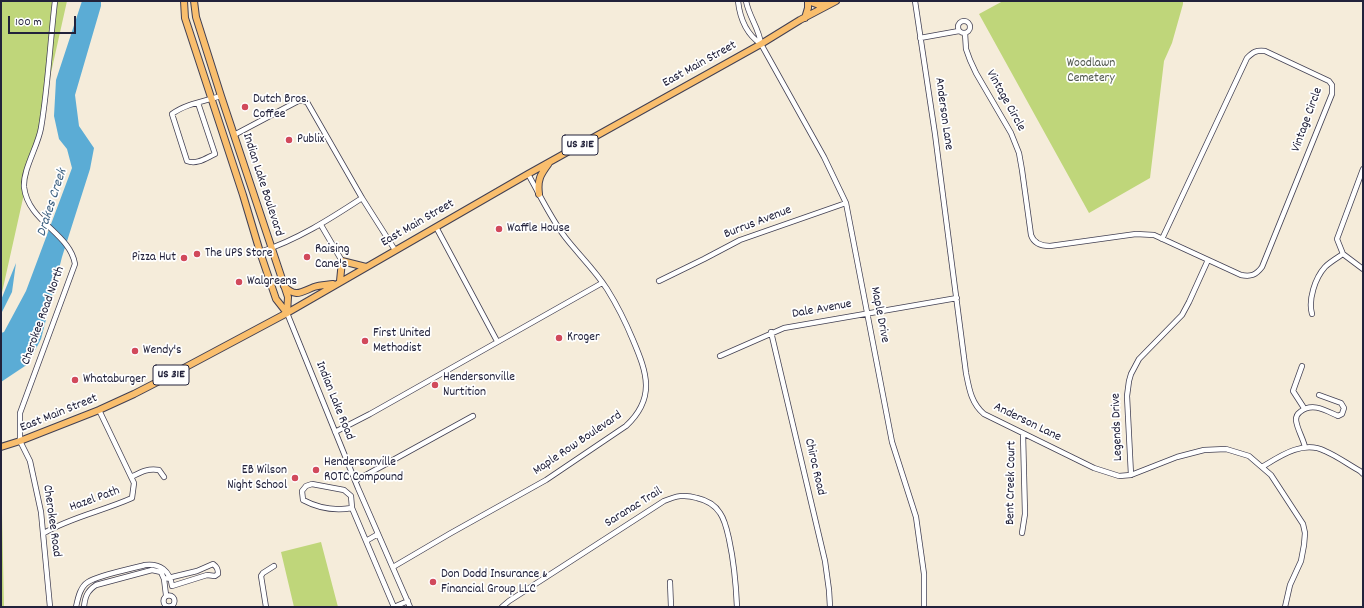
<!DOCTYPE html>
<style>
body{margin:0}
#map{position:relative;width:1364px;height:608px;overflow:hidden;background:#f5ecda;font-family:Dekko,sans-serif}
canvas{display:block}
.frame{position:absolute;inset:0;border:2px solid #22223b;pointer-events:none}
.scale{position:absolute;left:8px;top:16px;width:68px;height:18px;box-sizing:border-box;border:2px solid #22223b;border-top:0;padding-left:5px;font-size:12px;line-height:14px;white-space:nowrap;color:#22223b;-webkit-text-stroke:3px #fff;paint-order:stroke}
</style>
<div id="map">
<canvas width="1364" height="608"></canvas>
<div class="frame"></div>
<div class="scale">100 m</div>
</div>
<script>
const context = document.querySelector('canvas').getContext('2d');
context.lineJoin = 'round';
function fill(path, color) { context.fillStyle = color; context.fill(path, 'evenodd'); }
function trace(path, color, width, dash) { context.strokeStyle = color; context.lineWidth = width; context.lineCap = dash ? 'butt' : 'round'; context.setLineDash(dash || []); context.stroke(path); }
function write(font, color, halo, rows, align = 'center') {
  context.font = font + ' Dekko,sans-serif'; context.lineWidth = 3.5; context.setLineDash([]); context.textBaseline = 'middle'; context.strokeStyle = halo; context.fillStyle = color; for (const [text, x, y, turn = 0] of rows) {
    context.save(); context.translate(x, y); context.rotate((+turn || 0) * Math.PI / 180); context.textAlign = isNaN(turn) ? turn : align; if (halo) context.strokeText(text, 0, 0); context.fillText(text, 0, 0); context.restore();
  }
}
fill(new Path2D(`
 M 1,1 L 67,1 L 1,297 Z
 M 1003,1 L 1183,1 L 1183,4 L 1172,43 L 1164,61 L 1150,178 L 1089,213 L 979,14 Z
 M 1,466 L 4,607 L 1,607 Z
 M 321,542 L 338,607 L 294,607 L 281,552 Z`), '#bfd67a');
fill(new Path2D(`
 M 82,1 L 101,1 L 101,6 L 75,95 L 79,126 L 94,148 L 90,169 L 62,257 L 41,339 L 28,364 L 1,382 L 1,333 L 4,332 L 26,291 L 72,168 L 67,149 L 59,139 L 54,116 L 56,80 Z
 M 16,263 L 12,292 L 1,314 L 1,300 Z`), '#5bacd5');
const minor = new Path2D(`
 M 738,1 C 740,19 746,34 761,44
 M 746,1 C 749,17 759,28 761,44 L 824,157 L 846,203 L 892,442 L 916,517 L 924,574 L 924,607
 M 915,1 L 935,134 L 966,373 C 969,388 971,403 984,414 L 1094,468 L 1119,476 L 1131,475 L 1177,457 L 1204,450 L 1226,449 L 1249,456 L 1271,475 L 1303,524 L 1305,533 L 1304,545 L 1301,561 L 1290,585 L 1285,607
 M958 27a6 6 0 1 1 12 0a6 6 0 1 1-12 0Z
 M 965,33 L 966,49 L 970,60 L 976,73 L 1011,133 L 1019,153 L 1022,170 L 1031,235 C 1034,244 1042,246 1050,246 L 1136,234 L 1154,235 L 1241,275 C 1251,277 1256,275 1262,267 L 1332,94 L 1332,85 L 1329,81 L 1265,51 C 1256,50 1253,52 1247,58 L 1162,239
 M 920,38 L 959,31
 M 198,103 L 215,154 C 206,158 197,165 187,161 L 172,114 C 185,104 205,101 221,96
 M 234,135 L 300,100 L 307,102 L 362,198 L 395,250
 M 1363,169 L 1337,239 L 1343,254 L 1363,269
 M 321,225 L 342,261
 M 436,227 L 497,341
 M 260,252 C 297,240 330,219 362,198
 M 659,281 L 704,259 L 740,240 L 846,203
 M 287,313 L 358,488 L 410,607
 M 1312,314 C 1308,300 1315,278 1325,267 C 1330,262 1337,258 1343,254
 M 771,332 L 825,561 L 829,590 L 830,607
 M 720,356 L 784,328 L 957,298
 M 1302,366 L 1293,391 L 1304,408
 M 335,432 L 370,414 L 602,283
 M 1305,447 C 1303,438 1297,429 1296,420 C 1296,416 1297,414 1300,412 C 1312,402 1325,410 1338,416 L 1342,414 L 1344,408 L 1341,403 L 1319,395
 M 1262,467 C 1280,456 1303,440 1325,451 C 1337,456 1349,465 1360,471 L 1363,474
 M 1131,475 L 1127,396 L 1129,381 L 1131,374 L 1139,359 L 1182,315 L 1189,302 L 1208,260
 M 131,477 C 141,472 148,468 159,470 L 164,477
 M 355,481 L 473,416
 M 352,508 C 335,511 318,508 303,500 L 302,491 L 306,486 L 312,484 L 344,490 L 351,496 L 352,508 L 394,607
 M 44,533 C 71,517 103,511 132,498 L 134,483 L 99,410
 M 1022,533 L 1025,514 L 1023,434
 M 366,541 L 378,534
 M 393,567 L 451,533 L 546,480 L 626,426 C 656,398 647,373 633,340 C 626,323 617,305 607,289 C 595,270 578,254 565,237 C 550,217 540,195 528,174
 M 670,582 L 671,607
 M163.5 601a5.5 5.5 0 1 1 11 0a5.5 5.5 0 1 1-11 0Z
 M 50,607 L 41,512 L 30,461 L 20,441 L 20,413 L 75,264 C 70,233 28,222 24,187 C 23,169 38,146 41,128 C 48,86 50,43 55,1
 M 76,607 C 78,598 80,587 88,582 C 99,575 131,569 145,565 C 160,563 170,571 172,586 L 207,575 L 215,576 L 218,574 C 218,569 217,567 213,564 L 197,571 L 164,579
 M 84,607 C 85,597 87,591 96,585 L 152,570 L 161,572 L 164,579 L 166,595
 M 266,607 L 261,576 L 263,573 L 274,566
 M 394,607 L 408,601
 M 502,607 L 509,601 L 664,501 C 676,496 684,494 697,498 C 706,500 715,505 720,513 C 725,520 727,530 729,539 C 734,562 736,584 737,607`);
const major = new Path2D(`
 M 184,1 L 185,18 L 243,195 L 260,252 L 276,299 L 287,313
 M 194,1 L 196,17 L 221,96 L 288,297 L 287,313
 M 805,18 L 808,8 L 808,1 L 819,5 L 827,4
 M 539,194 C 537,179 541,174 549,163
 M 340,281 L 342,261 L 366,267
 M 284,286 C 296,298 301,292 314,287 C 320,285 327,285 333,284
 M 1,447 L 20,441 L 99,410 L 134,394 L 169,376 L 287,313 L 528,174 L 761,44 L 800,20 L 836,1`);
trace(minor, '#424053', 6);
trace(major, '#424053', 8);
trace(minor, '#fff', 4.5);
trace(major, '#f9be6d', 6);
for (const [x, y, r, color] of [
 [245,107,4,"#d1495b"],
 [289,140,4,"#d1495b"],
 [499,229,4,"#d1495b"],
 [197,254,4,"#d1495b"],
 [307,257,4,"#d1495b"],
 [184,258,4,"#d1495b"],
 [239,282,4,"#d1495b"],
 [559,338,4,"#d1495b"],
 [365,341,4,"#d1495b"],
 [135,351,4,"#d1495b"],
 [75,380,4,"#d1495b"],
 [435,385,4,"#d1495b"],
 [316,470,4,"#d1495b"],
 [295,478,4,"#d1495b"],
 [433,582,4,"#d1495b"]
]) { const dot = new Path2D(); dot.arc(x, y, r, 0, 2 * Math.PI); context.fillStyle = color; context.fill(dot); trace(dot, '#fff', 1.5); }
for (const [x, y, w] of [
 [580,145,36],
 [171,375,36]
]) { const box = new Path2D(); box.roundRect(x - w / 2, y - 10, w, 20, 3); context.fillStyle = '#fff'; context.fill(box); trace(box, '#22223b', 1); }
write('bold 12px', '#22223b', null, [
 ["US 31E",580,145],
 ["US 31E",171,375]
]);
write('13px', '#51584e', '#fff', [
 ["Woodlawn",1091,64],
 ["Cemetery",1091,79]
]);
write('13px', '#22223b', '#fff', [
 ["East Main Street",700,65,-29],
 ["Vintage Circle",1005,101,61],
 ["Anderson Lane",943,114,82],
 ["Vintage Circle",1308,120,-70],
 ["Indian Lake Boulevard",262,185,72],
 ["Burrus Avenue",758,223,-21],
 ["East Main Street",418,224,-30],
 ["Dale Avenue",822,310,-10],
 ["Maple Drive",879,315,79],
 ["Cherokee Road North",44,316,-70],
 ["Indian Lake Road",334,401,68],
 ["East Main Street",59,414,-22],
 ["Anderson Lane",1027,423,26],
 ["Legends Drive",1118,427,-92],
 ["Maple Row Boulevard",578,444,-34],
 ["Chiroc Road",814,467,77],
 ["Bent Creek Court",1012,483,-89],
 ["Hazel Path",95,500,-20],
 ["Saranac Trail",634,508,-32],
 ["Cherokee Road",51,521,82]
]);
write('13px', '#22223b', '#fff', [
 ["Dutch Bros.",253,100],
 ["Coffee",253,115],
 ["Publix",297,140],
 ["Waffle House",507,229],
 ["Raising",315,250],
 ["Cane's",315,265],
 ["The UPS Store",205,254],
 ["Pizza Hut",176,258,"right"],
 ["Walgreens",247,282],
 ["First United",373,334],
 ["Methodist",373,349],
 ["Kroger",567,338],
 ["Wendy's",143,351],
 ["Hendersonville",443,378],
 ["Nurtition",443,393],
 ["Whataburger",83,380],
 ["Hendersonville",324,463],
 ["ROTC Compound",324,478],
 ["EB Wilson",287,471,"right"],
 ["Night School",287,486,"right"],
 ["Don Dodd Insurance &",441,575],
 ["Financial Group LLC",441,590]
], 'left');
write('italic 14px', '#3c6080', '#fff', [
 ["Drakes Creek",53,203,-72]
]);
</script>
